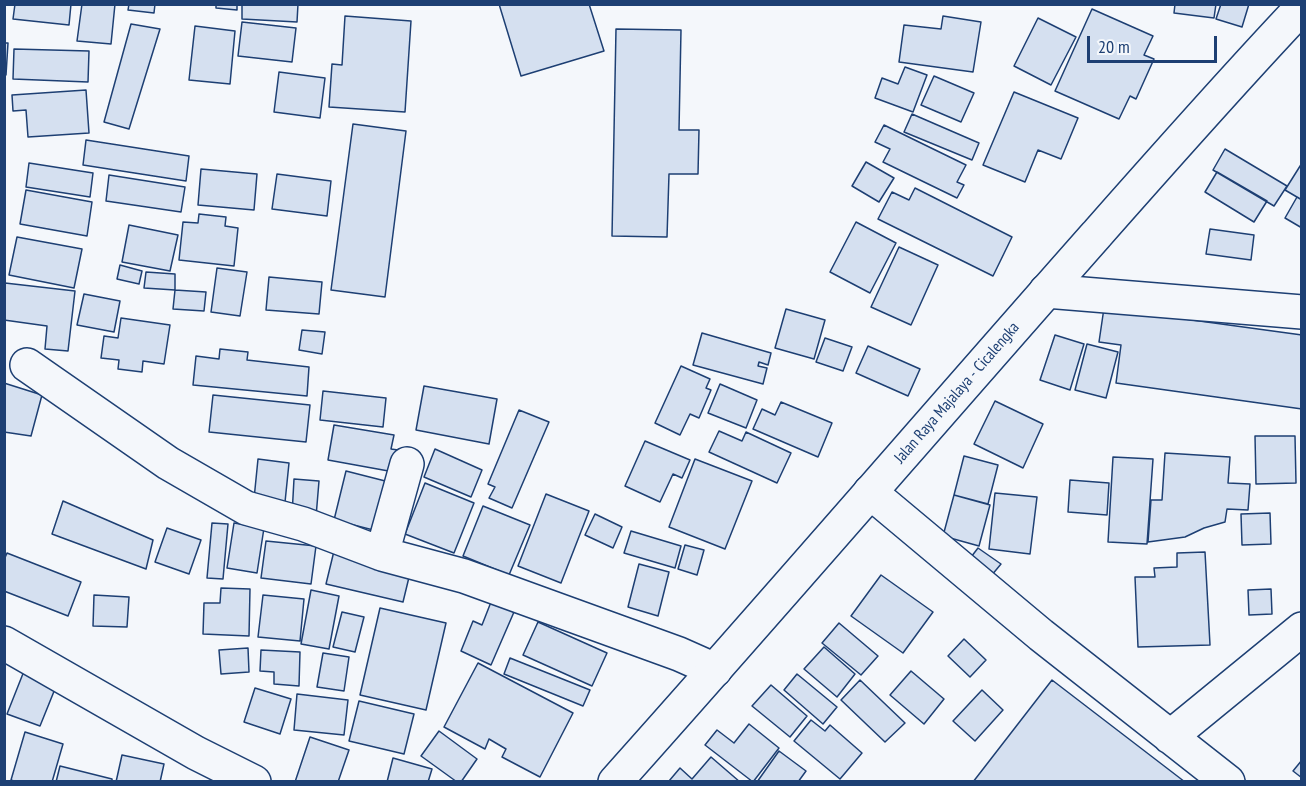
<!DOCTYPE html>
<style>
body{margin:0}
#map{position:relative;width:1306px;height:786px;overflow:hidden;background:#f4f7fb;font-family:"PT Sans Narrow",sans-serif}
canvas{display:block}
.frame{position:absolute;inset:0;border:6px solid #1d3f73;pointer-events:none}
.scale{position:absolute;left:1087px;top:36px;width:130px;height:27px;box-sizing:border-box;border:3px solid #1d3f73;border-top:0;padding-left:8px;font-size:18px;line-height:21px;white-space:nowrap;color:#1d3f73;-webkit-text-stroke:4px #f4f7fb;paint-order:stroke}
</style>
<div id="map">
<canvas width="1306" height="786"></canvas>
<div class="frame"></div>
<div class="scale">20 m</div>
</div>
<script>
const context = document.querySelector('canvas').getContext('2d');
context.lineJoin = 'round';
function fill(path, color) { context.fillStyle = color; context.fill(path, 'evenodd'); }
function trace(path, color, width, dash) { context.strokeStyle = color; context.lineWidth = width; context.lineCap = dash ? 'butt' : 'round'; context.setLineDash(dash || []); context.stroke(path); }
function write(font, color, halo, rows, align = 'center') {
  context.font = font + ' "PT Sans Narrow",sans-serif'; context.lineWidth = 4.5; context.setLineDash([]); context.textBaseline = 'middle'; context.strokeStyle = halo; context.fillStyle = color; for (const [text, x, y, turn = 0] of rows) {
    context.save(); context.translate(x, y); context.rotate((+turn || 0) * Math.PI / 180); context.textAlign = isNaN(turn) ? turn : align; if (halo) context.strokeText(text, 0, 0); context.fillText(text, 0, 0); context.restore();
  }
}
const building = new Path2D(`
 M 15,4 L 71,4 L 69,25 L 13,19 Z
 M 82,4 L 115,4 L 111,44 L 77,41 Z
 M 129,4 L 155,4 L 154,13 L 128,10 Z
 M 216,4 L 237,4 L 237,10 L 216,8 Z
 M 242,4 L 298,4 L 297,22 L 242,19 Z
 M 499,4 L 589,4 L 604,51 L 521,76 Z
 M 1175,4 L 1216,4 L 1214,18 L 1174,13 Z
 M 1221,4 L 1249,4 L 1242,27 L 1216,19 Z
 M 1092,9 L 1153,36 L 1144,55 L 1154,59 L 1136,99 L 1130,96 L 1119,119 L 1055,91 Z
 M 345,16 L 411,21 L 405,112 L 329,107 L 332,64 L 342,65 Z
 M 943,16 L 981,22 L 973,72 L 899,62 L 904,25 L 941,29 Z
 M 1038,18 L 1076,37 L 1051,85 L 1014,66 Z
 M 242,22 L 296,28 L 292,62 L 238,56 Z
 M 131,24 L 160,29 L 129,129 L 104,122 Z
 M 195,26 L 235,31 L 230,84 L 189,80 Z
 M 616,29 L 681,30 L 679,130 L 699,130 L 698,174 L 669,174 L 667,237 L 612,236 Z
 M 4,43 L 8,43 L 6,75 L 4,75 Z
 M 14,49 L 89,51 L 88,82 L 13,79 Z
 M 905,67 L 927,75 L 913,112 L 875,98 L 882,78 L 898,84 Z
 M 279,72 L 325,78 L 320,118 L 274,112 Z
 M 934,76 L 974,93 L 961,122 L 921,105 Z
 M 86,90 L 89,133 L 28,137 L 26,110 L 13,111 L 12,95 Z
 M 1014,92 L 1078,118 L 1061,159 L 1038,150 L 1025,182 L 983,165 Z
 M 912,114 L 979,143 L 972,160 L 904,132 Z
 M 353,124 L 406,131 L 385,297 L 331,290 Z
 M 884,125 L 966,165 L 957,182 L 964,185 L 957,198 L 883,162 L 890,149 L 875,142 Z
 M 86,140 L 189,156 L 186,181 L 83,165 Z
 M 1225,149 L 1287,186 L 1274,206 L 1213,170 Z
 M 866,162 L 894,178 L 879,202 L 852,186 Z
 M 29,163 L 93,173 L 90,197 L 26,187 Z
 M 1302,163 L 1302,200 L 1285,190 Z
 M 201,169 L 257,174 L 254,210 L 198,205 Z
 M 1217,172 L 1267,201 L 1254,222 L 1205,192 Z
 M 277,174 L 331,181 L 327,216 L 272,209 Z
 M 109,175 L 185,187 L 181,212 L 106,201 Z
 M 915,188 L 1012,237 L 993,276 L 878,219 L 892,192 L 909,200 Z
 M 26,190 L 92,202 L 87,236 L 20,224 Z
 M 1297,197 L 1302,200 L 1302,228 L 1285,218 Z
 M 199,214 L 226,217 L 225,226 L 238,228 L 234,266 L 179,260 L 183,222 L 198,223 Z
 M 856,222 L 896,243 L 870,293 L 830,272 Z
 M 129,225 L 178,235 L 170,271 L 122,262 Z
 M 1210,229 L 1254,235 L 1251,260 L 1206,254 Z
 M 17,237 L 82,249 L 74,288 L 9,275 Z
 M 899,247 L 938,265 L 911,325 L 871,307 Z
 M 120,265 L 142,271 L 139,284 L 117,279 Z
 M 217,268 L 247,272 L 240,316 L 211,312 Z
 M 146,272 L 175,274 L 175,290 L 144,288 Z
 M 269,277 L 322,282 L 319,314 L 266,310 Z
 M 5,283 L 75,291 L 68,351 L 45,349 L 47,326 L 4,320 Z
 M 175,290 L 206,292 L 204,311 L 173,309 Z
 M 84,294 L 120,301 L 114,332 L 77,325 Z
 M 1104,308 L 1302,335 L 1302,409 L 1116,383 L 1121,345 L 1099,342 Z
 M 786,309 L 825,320 L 814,359 L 775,348 Z
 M 121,318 L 170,325 L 164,364 L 143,361 L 142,372 L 118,369 L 119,360 L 101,358 L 104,336 L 118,338 Z
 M 302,330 L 325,332 L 322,354 L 299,350 Z
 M 702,333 L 771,353 L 768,365 L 759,362 L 758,366 L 767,368 L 763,384 L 693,365 Z
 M 1055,335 L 1084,344 L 1070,390 L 1040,380 Z
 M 825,338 L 852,347 L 843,371 L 816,362 Z
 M 1087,344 L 1118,352 L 1106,398 L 1075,390 Z
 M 868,346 L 920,369 L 908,396 L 856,373 Z
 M 220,349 L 248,352 L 247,360 L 309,367 L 307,396 L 193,385 L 196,356 L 219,359 Z
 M 681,366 L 710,379 L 706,388 L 711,390 L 699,418 L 690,414 L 680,435 L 655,423 Z
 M 4,383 L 42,395 L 31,436 L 4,432 Z
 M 720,384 L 757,400 L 746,428 L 708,413 Z
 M 424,386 L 497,399 L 489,444 L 416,430 Z
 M 323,391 L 386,398 L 383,427 L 320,420 Z
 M 213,395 L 310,405 L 306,442 L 209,432 Z
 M 995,401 L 1043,424 L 1023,468 L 974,444 Z
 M 781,402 L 832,423 L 818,457 L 753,429 L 762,409 L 775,415 Z
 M 519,410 L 549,422 L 512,508 L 489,498 L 495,487 L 488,484 Z
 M 334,425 L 394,435 L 391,449 L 398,450 L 394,472 L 328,460 Z
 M 719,431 L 742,441 L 746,432 L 791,453 L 777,483 L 709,452 Z
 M 1255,436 L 1295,436 L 1296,483 L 1256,484 Z
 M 645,441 L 690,460 L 682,478 L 673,474 L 660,502 L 625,486 Z
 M 435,449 L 482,470 L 471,497 L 424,477 Z
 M 1165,453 L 1230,457 L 1228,483 L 1250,484 L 1248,510 L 1227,509 L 1225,522 L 1204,528 L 1185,537 L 1148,542 L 1151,500 L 1162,500 Z
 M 964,456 L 998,465 L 988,504 L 954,495 Z
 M 1113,457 L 1153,459 L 1147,544 L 1108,542 Z
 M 258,459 L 289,463 L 284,512 L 253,509 Z
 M 695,459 L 752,481 L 725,549 L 669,527 Z
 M 346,471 L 397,484 L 385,533 L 334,520 Z
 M 294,479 L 319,481 L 316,517 L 292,515 Z
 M 1070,480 L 1109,483 L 1107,515 L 1068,512 Z
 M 425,483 L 474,503 L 454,553 L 405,534 Z
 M 995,493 L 1037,497 L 1030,554 L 989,549 Z
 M 546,494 L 589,511 L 561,583 L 518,566 Z
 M 954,495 L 990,505 L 979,546 L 943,536 Z
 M 63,501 L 153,540 L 146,569 L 52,534 Z
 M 483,506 L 530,525 L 509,575 L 463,556 Z
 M 1270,513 L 1271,544 L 1242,545 L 1241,514 Z
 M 595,514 L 622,527 L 613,548 L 585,535 Z
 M 212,523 L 228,524 L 223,579 L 207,578 Z
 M 234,523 L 264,528 L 257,573 L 227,568 Z
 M 167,528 L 201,540 L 189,574 L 155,562 Z
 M 631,531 L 681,546 L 675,568 L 624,553 Z
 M 266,541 L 316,546 L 311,584 L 261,578 Z
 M 685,545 L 704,550 L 697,575 L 678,569 Z
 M 978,548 L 1001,564 L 991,576 L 968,561 Z
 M 334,551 L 411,569 L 403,602 L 326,584 Z
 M 1205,552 L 1210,645 L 1138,647 L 1135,577 L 1155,577 L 1154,568 L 1177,567 L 1177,553 Z
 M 7,553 L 81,582 L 68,616 L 4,591 L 4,560 Z
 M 639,564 L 669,572 L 658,616 L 628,607 Z
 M 881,575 L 933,612 L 903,653 L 851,616 Z
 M 221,588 L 250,589 L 249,636 L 203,634 L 204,603 L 220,603 Z
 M 1271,589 L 1272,614 L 1249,615 L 1248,590 Z
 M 311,590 L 339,596 L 329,649 L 301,644 Z
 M 94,595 L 129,597 L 127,627 L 93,626 Z
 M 263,595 L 304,599 L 300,641 L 258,637 Z
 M 491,602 L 514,612 L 491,665 L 461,651 L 473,621 L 482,625 Z
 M 380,608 L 446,623 L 426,710 L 360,695 Z
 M 342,612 L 364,617 L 355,652 L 333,647 Z
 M 538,622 L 607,653 L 592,686 L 523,655 Z
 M 839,623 L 878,656 L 861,675 L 822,643 Z
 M 964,639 L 986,660 L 970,677 L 948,656 Z
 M 824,647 L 855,674 L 837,697 L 804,669 Z
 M 248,648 L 249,672 L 221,674 L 219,650 Z
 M 261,650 L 300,652 L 299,686 L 274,684 L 274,672 L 260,671 Z
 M 323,653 L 349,657 L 344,691 L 317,687 Z
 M 510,658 L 590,690 L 583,706 L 504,674 Z
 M 478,663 L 573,713 L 540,777 L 502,757 L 506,749 L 489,739 L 485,749 L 444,727 Z
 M 26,666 L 59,679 L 40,726 L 7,714 Z
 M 911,671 L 944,699 L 924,724 L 890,695 Z
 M 797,674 L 837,707 L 823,724 L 784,690 Z
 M 860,680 L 905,723 L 885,742 L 841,700 Z
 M 1052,680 L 1185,782 L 973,782 Z
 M 771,685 L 807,716 L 790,737 L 752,706 Z
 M 255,688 L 291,699 L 280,734 L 244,722 Z
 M 982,690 L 1003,710 L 975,741 L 953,721 Z
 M 297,694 L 348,700 L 344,735 L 294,730 Z
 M 359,701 L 414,714 L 404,754 L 349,741 Z
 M 811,720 L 825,731 L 830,725 L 862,753 L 840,779 L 794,741 Z
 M 749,724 L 779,748 L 753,782 L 705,745 L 717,730 L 734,743 Z
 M 439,731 L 477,759 L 461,782 L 457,782 L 421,756 Z
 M 25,732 L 63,744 L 52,782 L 17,782 L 11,780 Z
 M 310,737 L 349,750 L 338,782 L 295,782 Z
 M 779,751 L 806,771 L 798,782 L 757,782 Z
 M 122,755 L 164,764 L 160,782 L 116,782 Z
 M 711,757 L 740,782 L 669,781 L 680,768 L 692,779 Z
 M 393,758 L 432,769 L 428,782 L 387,782 Z
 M 1302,760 L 1302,778 L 1293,771 Z
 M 60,766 L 112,779 L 112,782 L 56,782 Z`);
fill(building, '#d5e0f0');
trace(building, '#1d3f73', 1.5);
const street = new Path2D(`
 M 1046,291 L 1302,312
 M 27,365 L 168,463 L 246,508 L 303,524 L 382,554
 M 407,464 L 382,554 L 464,576 L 679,654 L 715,670
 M 870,492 L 1041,635 L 1228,782
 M 4,643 L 196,753 L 254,782
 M 1170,737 L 1302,629`);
const primary = new Path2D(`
 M 615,782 C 777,601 935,417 1096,235 C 1164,158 1231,82 1302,7`);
trace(street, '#1d3f73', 36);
trace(primary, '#1d3f73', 36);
trace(street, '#f4f7fb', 33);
trace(primary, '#f4f7fb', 33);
write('16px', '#1d3f73', '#f4f7fb', [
 ["Jalan Raya Majalaya - Cicalengka",957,393,-49]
]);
</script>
